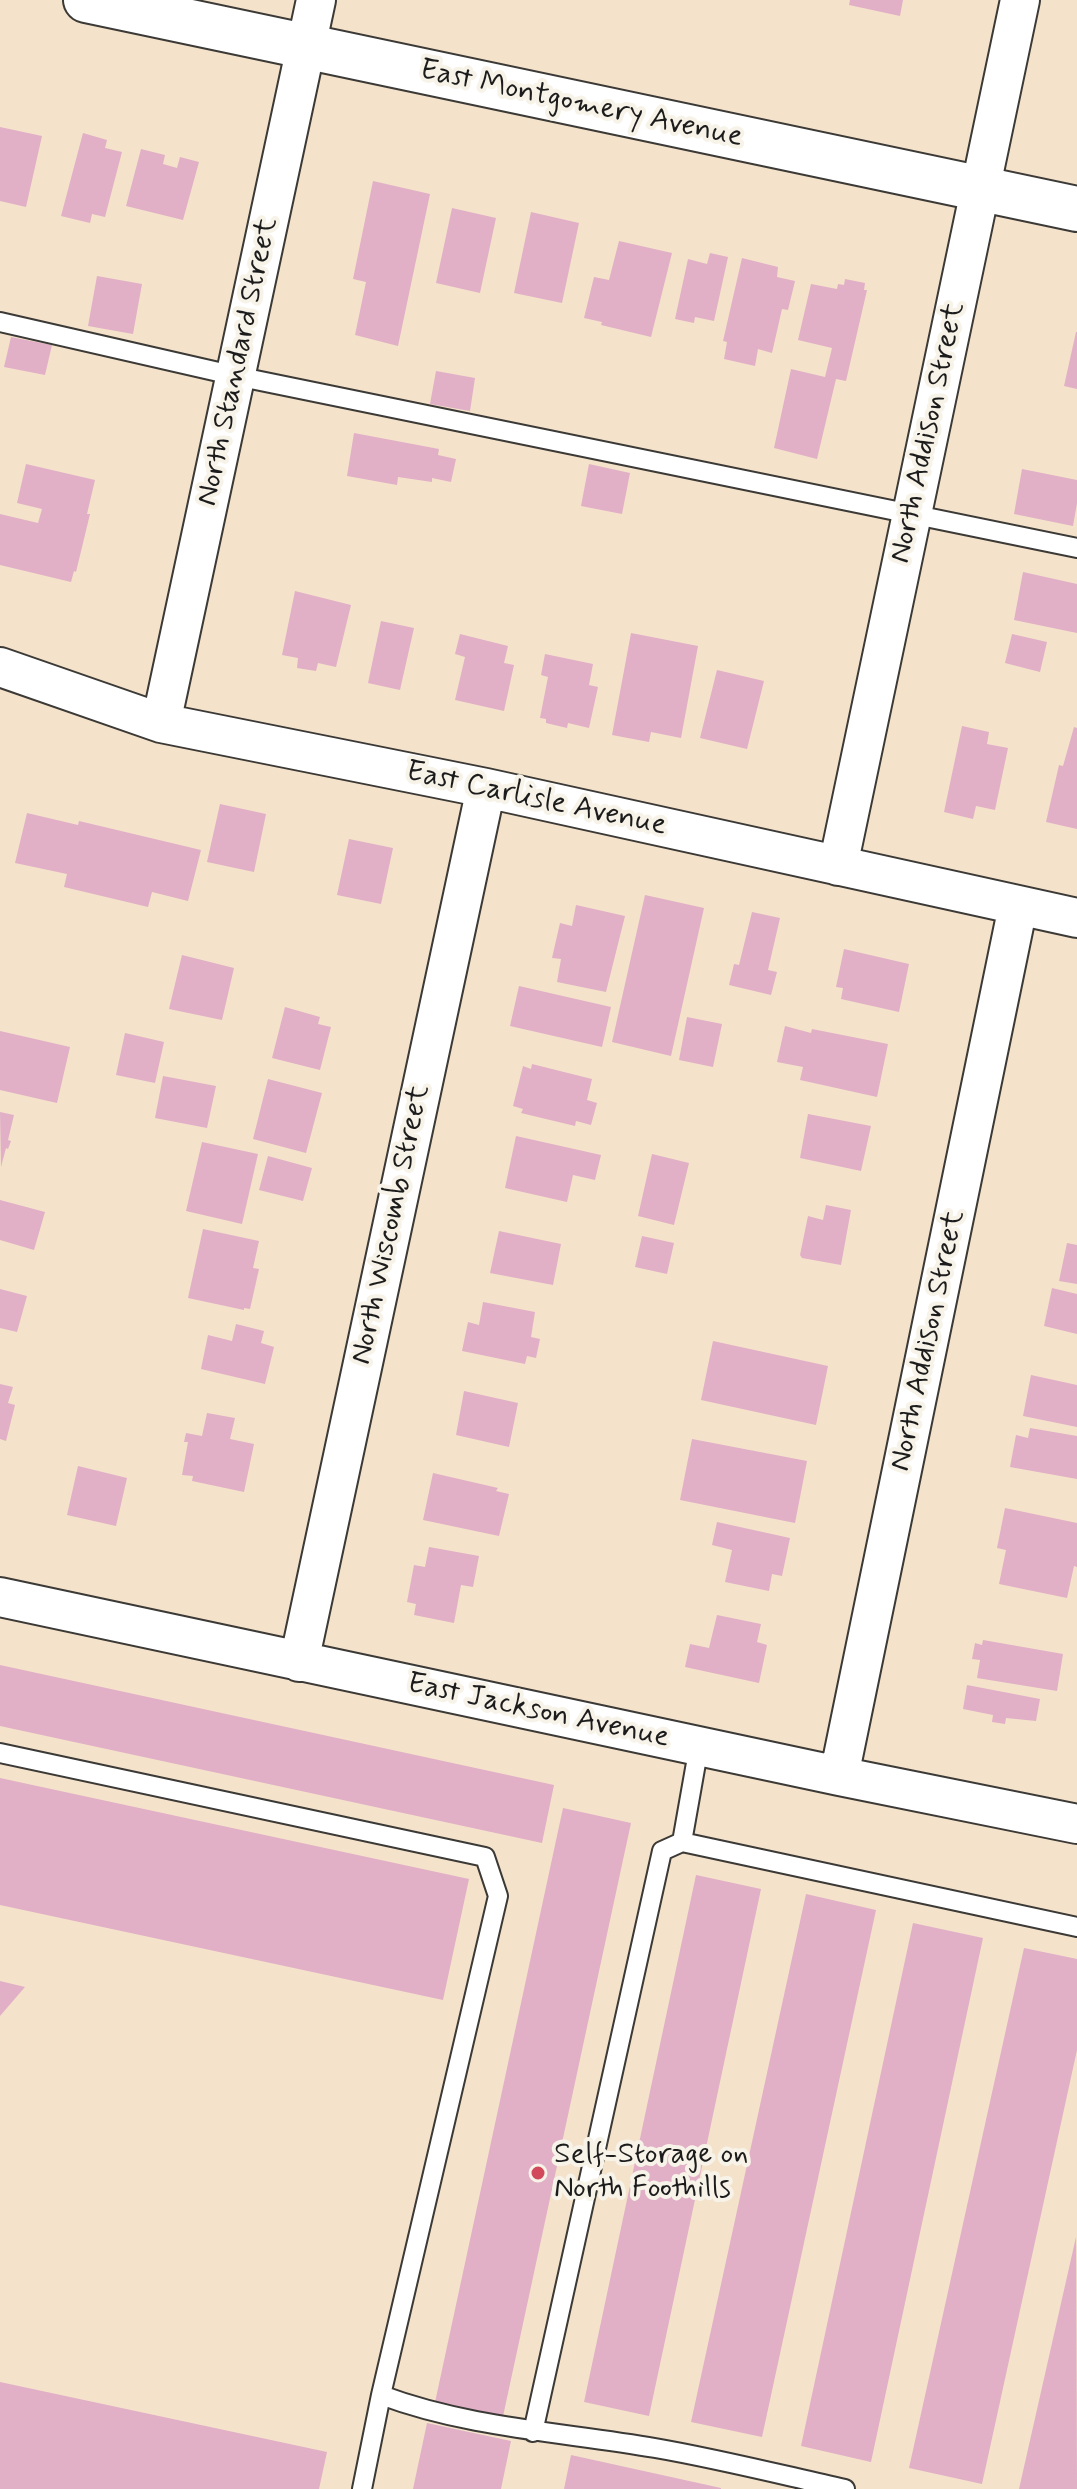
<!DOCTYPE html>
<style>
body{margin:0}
canvas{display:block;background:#f4e2ca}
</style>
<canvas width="1077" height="2489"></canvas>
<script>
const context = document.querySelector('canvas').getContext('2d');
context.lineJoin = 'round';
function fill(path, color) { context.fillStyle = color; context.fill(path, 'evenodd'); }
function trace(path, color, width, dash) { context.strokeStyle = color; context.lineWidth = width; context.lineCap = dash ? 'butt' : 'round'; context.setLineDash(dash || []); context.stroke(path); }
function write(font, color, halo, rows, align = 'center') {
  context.font = font + ' Mynerve,sans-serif'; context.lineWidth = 8; context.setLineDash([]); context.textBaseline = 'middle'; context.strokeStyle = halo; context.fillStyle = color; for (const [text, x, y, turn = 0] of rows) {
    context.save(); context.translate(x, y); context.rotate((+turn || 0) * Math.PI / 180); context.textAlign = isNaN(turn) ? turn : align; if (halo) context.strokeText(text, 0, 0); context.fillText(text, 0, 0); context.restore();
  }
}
fill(new Path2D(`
 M 850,0 L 903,0 L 900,16 L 849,5 Z
 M 0,127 L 42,136 L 26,207 L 0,201 Z
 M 83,133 L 107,140 L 105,148 L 122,152 L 105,217 L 92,214 L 90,223 L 61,216 Z
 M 141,149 L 165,155 L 163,164 L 177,168 L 180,157 L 199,162 L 183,220 L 126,206 Z
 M 373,181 L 430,194 L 398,346 L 355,335 L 366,282 L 353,279 Z
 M 452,208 L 496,218 L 480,293 L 436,283 Z
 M 531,212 L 579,223 L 562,303 L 514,293 Z
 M 619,241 L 672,253 L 651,337 L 601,325 L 602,322 L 584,318 L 594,277 L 609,280 Z
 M 710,253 L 728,257 L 714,321 L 695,317 L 694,323 L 675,319 L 688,259 L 707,264 Z
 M 742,258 L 778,267 L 777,277 L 795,281 L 788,310 L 782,309 L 772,353 L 758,349 L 755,366 L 724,359 L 727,342 L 723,341 Z
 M 97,276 L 142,284 L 133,334 L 88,326 Z
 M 845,279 L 865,283 L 864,290 L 867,290 L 846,381 L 836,379 L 817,459 L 774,448 L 791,369 L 825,377 L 832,348 L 798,340 L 811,284 L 837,289 L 838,284 L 844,285 Z
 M 1076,332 L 1077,332 L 1077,389 L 1064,386 Z
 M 11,337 L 52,345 L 45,375 L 4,367 Z
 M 436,371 L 475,378 L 470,411 L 430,404 Z
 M 354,433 L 439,449 L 438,455 L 456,459 L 451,482 L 432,478 L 432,482 L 398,477 L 397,485 L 347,476 Z
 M 26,464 L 95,480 L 87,514 L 90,514 L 76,572 L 74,571 L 71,582 L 0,565 L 0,514 L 38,523 L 42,509 L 17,503 Z
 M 589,464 L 630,473 L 622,514 L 581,506 Z
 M 1022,469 L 1077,480 L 1077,503 L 1073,526 L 1014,514 Z
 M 1023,572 L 1077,584 L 1077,633 L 1014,620 Z
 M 295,591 L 351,605 L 336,667 L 318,663 L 316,671 L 297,668 L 298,658 L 282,655 Z
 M 381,621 L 414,628 L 400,690 L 368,683 Z
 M 631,633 L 698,646 L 681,738 L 651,732 L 649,742 L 612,735 Z
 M 460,634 L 508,646 L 504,663 L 514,665 L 504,711 L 455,700 L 465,657 L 455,654 Z
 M 1012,634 L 1047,642 L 1040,672 L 1005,663 Z
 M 545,654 L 593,664 L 589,685 L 598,687 L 589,728 L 568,723 L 567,728 L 546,723 L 546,719 L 540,718 L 548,677 L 541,675 Z
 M 717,670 L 764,681 L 747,749 L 700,738 Z
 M 962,726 L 989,732 L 987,744 L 1008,748 L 995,810 L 976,806 L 973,819 L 944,812 Z
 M 1074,727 L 1077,728 L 1077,829 L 1046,822 L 1059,765 L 1063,766 Z
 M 220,804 L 266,814 L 254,872 L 207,862 Z
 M 27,813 L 78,825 L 79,821 L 201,850 L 188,901 L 152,892 L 148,907 L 64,887 L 67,874 L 15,863 Z
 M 349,839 L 393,848 L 381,904 L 337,895 Z
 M 645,895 L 704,908 L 671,1056 L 612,1042 Z
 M 576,905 L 625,916 L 606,992 L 557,982 L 561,959 L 552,958 L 560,923 L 572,926 Z
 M 752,912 L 780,918 L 768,970 L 777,972 L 771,995 L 729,985 L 734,964 L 739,965 Z
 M 844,949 L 909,964 L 899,1012 L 841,999 L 843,988 L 836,987 Z
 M 182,955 L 234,968 L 222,1020 L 169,1009 Z
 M 519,986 L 611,1007 L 602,1047 L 510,1026 Z
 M 285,1007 L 320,1017 L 318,1024 L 331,1027 L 320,1070 L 272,1058 Z
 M 687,1017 L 722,1024 L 713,1067 L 679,1060 Z
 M 785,1026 L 811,1033 L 812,1029 L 888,1044 L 877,1097 L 800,1080 L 803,1067 L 777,1062 Z
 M 0,1031 L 70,1047 L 57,1103 L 0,1090 Z
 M 125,1033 L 164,1042 L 155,1083 L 116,1075 Z
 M 532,1064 L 592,1079 L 587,1100 L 597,1103 L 591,1125 L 576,1121 L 575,1126 L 521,1113 L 523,1109 L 513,1106 L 523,1066 L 531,1069 Z
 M 163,1076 L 216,1086 L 207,1128 L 155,1118 Z
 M 268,1079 L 322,1093 L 306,1153 L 253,1139 Z
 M 0,1112 L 14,1115 L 8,1140 L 11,1141 L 8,1149 L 6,1148 L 1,1167 Z
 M 808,1114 L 871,1126 L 861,1171 L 800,1158 Z
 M 516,1136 L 601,1155 L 595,1180 L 573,1175 L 567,1202 L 505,1188 Z
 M 202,1142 L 258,1154 L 242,1224 L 186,1211 Z
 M 652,1154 L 689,1163 L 674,1225 L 638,1216 Z
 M 268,1156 L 312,1168 L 303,1201 L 259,1190 Z
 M 0,1200 L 45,1212 L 34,1250 L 0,1240 Z
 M 826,1205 L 851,1210 L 841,1265 L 802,1258 L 800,1255 L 808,1216 L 823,1220 Z
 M 203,1229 L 259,1241 L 253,1268 L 259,1269 L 250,1309 L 244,1308 L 244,1310 L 188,1298 Z
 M 499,1231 L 561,1244 L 553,1285 L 490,1273 Z
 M 642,1236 L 674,1243 L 667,1274 L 635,1267 Z
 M 1067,1243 L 1077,1245 L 1077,1284 L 1059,1281 Z
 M 1052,1288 L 1077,1294 L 1077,1334 L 1044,1326 Z
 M 0,1289 L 27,1296 L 17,1332 L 0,1328 Z
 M 483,1302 L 535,1312 L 531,1337 L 540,1339 L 536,1358 L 527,1356 L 525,1364 L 462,1351 L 468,1322 L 479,1325 Z
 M 236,1324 L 264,1331 L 261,1343 L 274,1347 L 265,1384 L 201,1369 L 208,1335 L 232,1341 Z
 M 713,1341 L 828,1366 L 816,1425 L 701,1400 Z
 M 1031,1375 L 1077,1385 L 1077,1427 L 1023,1416 Z
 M 0,1384 L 13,1387 L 8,1403 L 15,1405 L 6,1441 L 0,1439 Z
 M 464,1391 L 518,1403 L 509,1447 L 456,1435 Z
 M 207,1413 L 235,1418 L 230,1439 L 254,1444 L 244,1492 L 192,1481 L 193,1476 L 182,1475 L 188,1442 L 184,1442 L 186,1433 L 202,1436 Z
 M 1030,1428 L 1077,1436 L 1077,1479 L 1010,1467 L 1016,1435 L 1028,1438 Z
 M 692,1439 L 807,1461 L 795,1523 L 680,1500 Z
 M 78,1466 L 127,1478 L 116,1526 L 67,1515 Z
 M 433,1473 L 498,1488 L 496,1491 L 509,1494 L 499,1536 L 423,1520 Z
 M 1005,1508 L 1077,1523 L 1077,1567 L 1074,1566 L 1067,1598 L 999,1584 L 1006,1550 L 997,1548 Z
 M 717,1522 L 790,1538 L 782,1576 L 772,1574 L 769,1591 L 725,1582 L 732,1550 L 712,1545 Z
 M 429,1547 L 479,1556 L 473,1587 L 461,1585 L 454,1623 L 414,1615 L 416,1604 L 407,1602 L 414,1565 L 425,1567 Z
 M 717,1615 L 761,1624 L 757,1642 L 767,1645 L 759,1683 L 685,1667 L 690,1644 L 709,1648 Z
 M 983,1640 L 1063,1654 L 1057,1691 L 977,1678 L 980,1660 L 972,1659 L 975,1643 L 982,1645 Z
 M 0,1665 L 554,1785 L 542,1843 L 0,1726 Z
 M 967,1685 L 1040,1699 L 1036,1721 L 1006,1718 L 1005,1724 L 992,1722 L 993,1715 L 963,1709 Z
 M 0,1778 L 469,1879 L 443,2000 L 0,1905 Z
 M 563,1808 L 631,1823 L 502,2421 L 434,2407 Z
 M 696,1875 L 761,1889 L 649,2416 L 584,2402 Z
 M 806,1894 L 876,1910 L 762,2437 L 691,2422 Z
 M 913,1923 L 983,1938 L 871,2462 L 801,2446 Z
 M 1024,1948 L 1077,1959 L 1077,2050 L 982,2484 L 909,2468 Z
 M 0,1981 L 25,1987 L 0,2016 Z
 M 1076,2237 L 1077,2489 L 1019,2489 Z
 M 0,2382 L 327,2452 L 319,2489 L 0,2489 Z
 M 427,2423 L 511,2441 L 501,2489 L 413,2489 Z
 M 571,2455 L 721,2488 L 721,2489 L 564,2489 Z`), '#e1b0c7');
const lane = new Path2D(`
 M 0,322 L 236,376 L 1077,548
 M 0,1753 L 485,1857 L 498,1896 L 381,2395 C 469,2428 563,2432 655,2448 C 719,2459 782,2475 845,2489
 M 682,1842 L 1077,1927
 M 533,2432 L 662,1851 L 682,1842 L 699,1746
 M 362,2489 L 381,2395`);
const street = new Path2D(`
 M 0,667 L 161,723 L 486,788 L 1077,918
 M 161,723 L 316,0
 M 838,866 L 1020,0
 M 0,1597 L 839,1776 L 1077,1824
 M 299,1662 L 486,788
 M 839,1776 L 1018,906`);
const secondary = new Path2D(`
 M 86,0 L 1077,209`);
trace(lane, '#3c3a36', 22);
trace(street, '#3c3a36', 42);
trace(secondary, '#3c3a36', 48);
trace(lane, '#fff', 18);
trace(street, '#fff', 38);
trace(secondary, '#fff', 44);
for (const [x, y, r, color] of [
 [538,2173,8,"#d1495b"]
]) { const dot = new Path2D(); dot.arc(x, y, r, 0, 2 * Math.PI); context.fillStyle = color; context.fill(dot); trace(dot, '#f7f3e8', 3); }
write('30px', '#1c1c1c', '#f7f3e8', [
 ["East Montgomery Avenue",581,105,12],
 ["North Standard Street",239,362,-78],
 ["North Addison Street",929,433,-78],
 ["East Carlisle Avenue",536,800,12],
 ["North Wiscomb Street",392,1225,-78],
 ["North Addison Street",929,1341,-78],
 ["East Jackson Avenue",538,1712,12]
]);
write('30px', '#1c1c1c', '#f7f3e8', [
 ["Self-Storage on",554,2156],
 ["North Foothills",554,2190]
], 'left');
</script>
